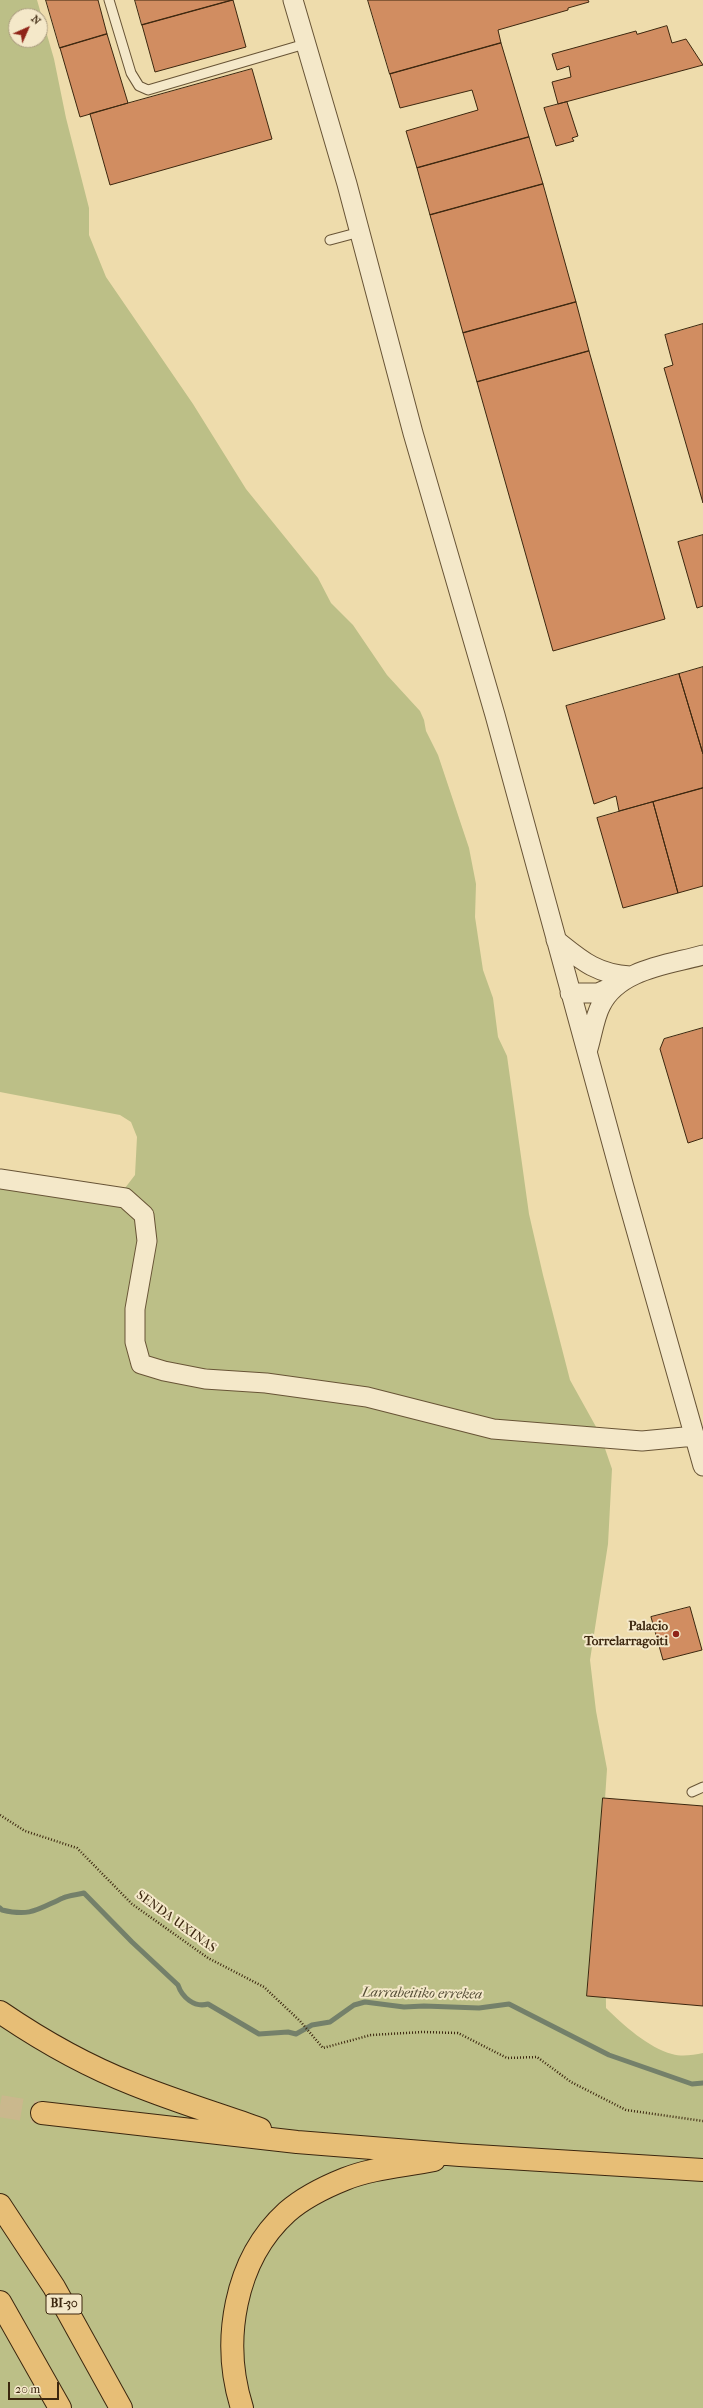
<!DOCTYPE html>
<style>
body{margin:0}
#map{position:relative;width:703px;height:2408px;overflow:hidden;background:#eedcac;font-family:"IM FELL French Canon",serif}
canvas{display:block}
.north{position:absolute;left:8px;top:8px;width:40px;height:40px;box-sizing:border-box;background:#f4e8c9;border:1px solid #aa9b7f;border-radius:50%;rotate:45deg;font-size:11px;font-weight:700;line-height:16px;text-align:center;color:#3c270f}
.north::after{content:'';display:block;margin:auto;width:14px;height:18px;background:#8f2418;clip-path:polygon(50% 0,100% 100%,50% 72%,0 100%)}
.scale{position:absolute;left:8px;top:2382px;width:51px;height:18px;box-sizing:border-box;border:2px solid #3c270f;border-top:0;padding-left:5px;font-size:12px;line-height:14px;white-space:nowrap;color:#3c270f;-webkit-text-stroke:3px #f4e8c9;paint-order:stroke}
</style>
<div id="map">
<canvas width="703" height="2408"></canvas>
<div class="north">N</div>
<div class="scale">20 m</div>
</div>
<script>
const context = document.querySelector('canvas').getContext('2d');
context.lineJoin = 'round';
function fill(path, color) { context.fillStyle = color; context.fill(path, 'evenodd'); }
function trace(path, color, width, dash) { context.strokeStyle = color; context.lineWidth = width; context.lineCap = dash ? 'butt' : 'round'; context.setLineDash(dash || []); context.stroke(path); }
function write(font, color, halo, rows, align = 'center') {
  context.font = font + ' "IM FELL French Canon",serif'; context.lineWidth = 4; context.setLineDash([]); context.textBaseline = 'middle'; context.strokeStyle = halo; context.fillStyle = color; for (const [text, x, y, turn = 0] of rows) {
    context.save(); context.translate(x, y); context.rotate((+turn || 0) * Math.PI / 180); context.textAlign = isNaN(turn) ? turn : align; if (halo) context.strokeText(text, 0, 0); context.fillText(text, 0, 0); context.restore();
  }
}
fill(new Path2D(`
 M 0,0 L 37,0 L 54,59 L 66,118 L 89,208 L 89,235 L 106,277 L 193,404 L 246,489 L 318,578 L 331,603 L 353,625 L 387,675 L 420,711 L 424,720 L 426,731 L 438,755 L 469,848 L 476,884 L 475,917 L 483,970 L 493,998 L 498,1037 L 507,1056 L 529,1214 L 543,1275 L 570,1380 L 600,1434 L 612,1469 L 608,1544 L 590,1660 L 596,1711 L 607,1769 L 604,1814 L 606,2008 C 623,2025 649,2048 672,2054 C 682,2057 693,2055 703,2053 L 703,2408 L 0,2408 L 0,1171 L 125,1188 L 135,1175 L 137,1137 L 131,1122 L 120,1115 L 0,1092 ZM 16,16 L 40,16 L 40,40 L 16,40 Z`), '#bcbf87');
trace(new Path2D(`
 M 0,1908 L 2,1910 C 31,1917 38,1909 63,1898 C 69,1895 77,1895 84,1893 L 132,1942 L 178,1985 C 182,1997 194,2008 208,2004 L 259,2034 L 288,2032 L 296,2034 L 312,2025 L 330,2022 L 354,2005 L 365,2002 L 404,2007 L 424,2006 L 479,2008 L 509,2004 L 609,2055 L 692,2084 L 703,2083`), '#74806a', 5);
const building = new Path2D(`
 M 46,0 L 98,0 L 107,34 L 60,48 Z
 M 135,0 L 233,0 L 142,25 Z
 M 233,0 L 246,47 L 155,72 L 142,25 Z
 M 368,0 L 588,0 L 589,2 L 568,8 L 568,10 L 498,30 L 501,43 L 390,74 Z
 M 667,26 L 672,43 L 686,39 L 703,65 L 558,104 L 552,82 L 571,77 L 569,66 L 557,70 L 552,54 L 636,31 L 637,34 Z
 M 107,34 L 128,103 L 80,117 L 60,48 Z
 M 501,43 L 529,137 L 417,168 L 406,131 L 478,110 L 472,90 L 400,108 L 390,74 Z
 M 252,69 L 272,139 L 110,185 L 90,114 Z
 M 567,102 L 578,136 L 572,138 L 574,141 L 556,146 L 544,108 Z
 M 529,137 L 543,184 L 430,215 L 417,168 Z
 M 543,184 L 576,302 L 463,333 L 430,215 Z
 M 576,302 L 589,351 L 477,382 L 463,333 Z
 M 703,324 L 703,503 L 664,368 L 673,365 L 665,335 Z
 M 589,351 L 665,619 L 553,651 L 477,382 Z
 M 703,535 L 703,606 L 697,608 L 678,542 Z
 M 703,667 L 703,754 L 679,674 Z
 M 679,674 L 703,754 L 703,788 L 619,811 L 616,796 L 594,804 L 566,706 Z
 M 703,788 L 703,886 L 678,893 L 653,802 Z
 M 653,802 L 678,893 L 623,908 L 597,818 Z
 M 703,1028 L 703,1138 L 688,1143 L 660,1049 L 664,1039 Z
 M 690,1607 L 702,1650 L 663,1660 L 651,1617 Z
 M 603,1798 L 703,1806 L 703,2006 L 587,1996 Z`);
fill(building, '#d18d61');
trace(building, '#3c270f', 1);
trace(new Path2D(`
 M 0,2106 L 42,2113`), '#cab88d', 22, [22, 11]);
const service = new Path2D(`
 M 109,0 L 131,73 L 139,86 L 148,90 L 305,44
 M 330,240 L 360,232
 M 692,1792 L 703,1787`);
const minor = new Path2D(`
 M 293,0 L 347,184 L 413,433 L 495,715 L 624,1187 L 703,1466
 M 556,940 C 581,960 596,974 630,976
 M 570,993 L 598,993 L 612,987
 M 587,1052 C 592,1037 594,1018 601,1005 C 619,969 668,965 703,955
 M 0,1179 L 125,1198 L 144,1215 L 147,1241 L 135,1309 L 135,1342 L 141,1364 L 164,1371 L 205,1379 L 266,1383 L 367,1397 L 493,1429 L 642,1441 L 695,1436`);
const motorway = new Path2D(`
 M 0,2012 C 41,2040 87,2066 133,2084 C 175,2101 218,2114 260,2129
 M 42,2113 L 297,2142 L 460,2155 L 703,2170
 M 0,2205 L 54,2287 L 121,2408
 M 0,2302 L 60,2408
 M 242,2408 C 221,2342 234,2260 287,2212 C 303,2198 325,2187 345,2179 C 372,2168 405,2166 434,2160`);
trace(service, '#685436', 11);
trace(minor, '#685436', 21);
trace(motorway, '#3c270f', 24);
trace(new Path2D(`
 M 0,1815 L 25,1831 L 77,1848 L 132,1904 L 208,1958 L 264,1987 L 300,2021 L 323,2048 L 371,2035 L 423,2032 L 458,2033 L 507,2058 L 537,2057 L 571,2082 L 626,2110 L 703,2121`), '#3c270f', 2.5, [1, 2]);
trace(service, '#f4e8c9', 9);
trace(minor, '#f4e8c9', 19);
trace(motorway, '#e7be76', 22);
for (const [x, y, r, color] of [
 [676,1634,4,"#8f2418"]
]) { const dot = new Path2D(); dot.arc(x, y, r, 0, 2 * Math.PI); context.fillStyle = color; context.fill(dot); trace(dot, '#f4e8c9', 1.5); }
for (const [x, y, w] of [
 [64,2304,36]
]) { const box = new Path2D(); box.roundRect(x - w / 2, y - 10, w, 20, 3); context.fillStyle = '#f4e8c9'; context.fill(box); trace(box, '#3c270f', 1); }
write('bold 12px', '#3c270f', null, [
 ["BI-30",64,2304]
]);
write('bold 13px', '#3c270f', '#f4e8c9', [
 ["Palacio",668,1627],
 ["Torrelarragoiti",668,1642]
], 'right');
write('13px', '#3c270f', '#f4e8c9', [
 ["SENDA UXINAS",176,1922,36]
]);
write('italic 14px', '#544c35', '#f4e8c9', [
 ["Larrabeitiko errekea",422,1994,1]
]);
</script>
